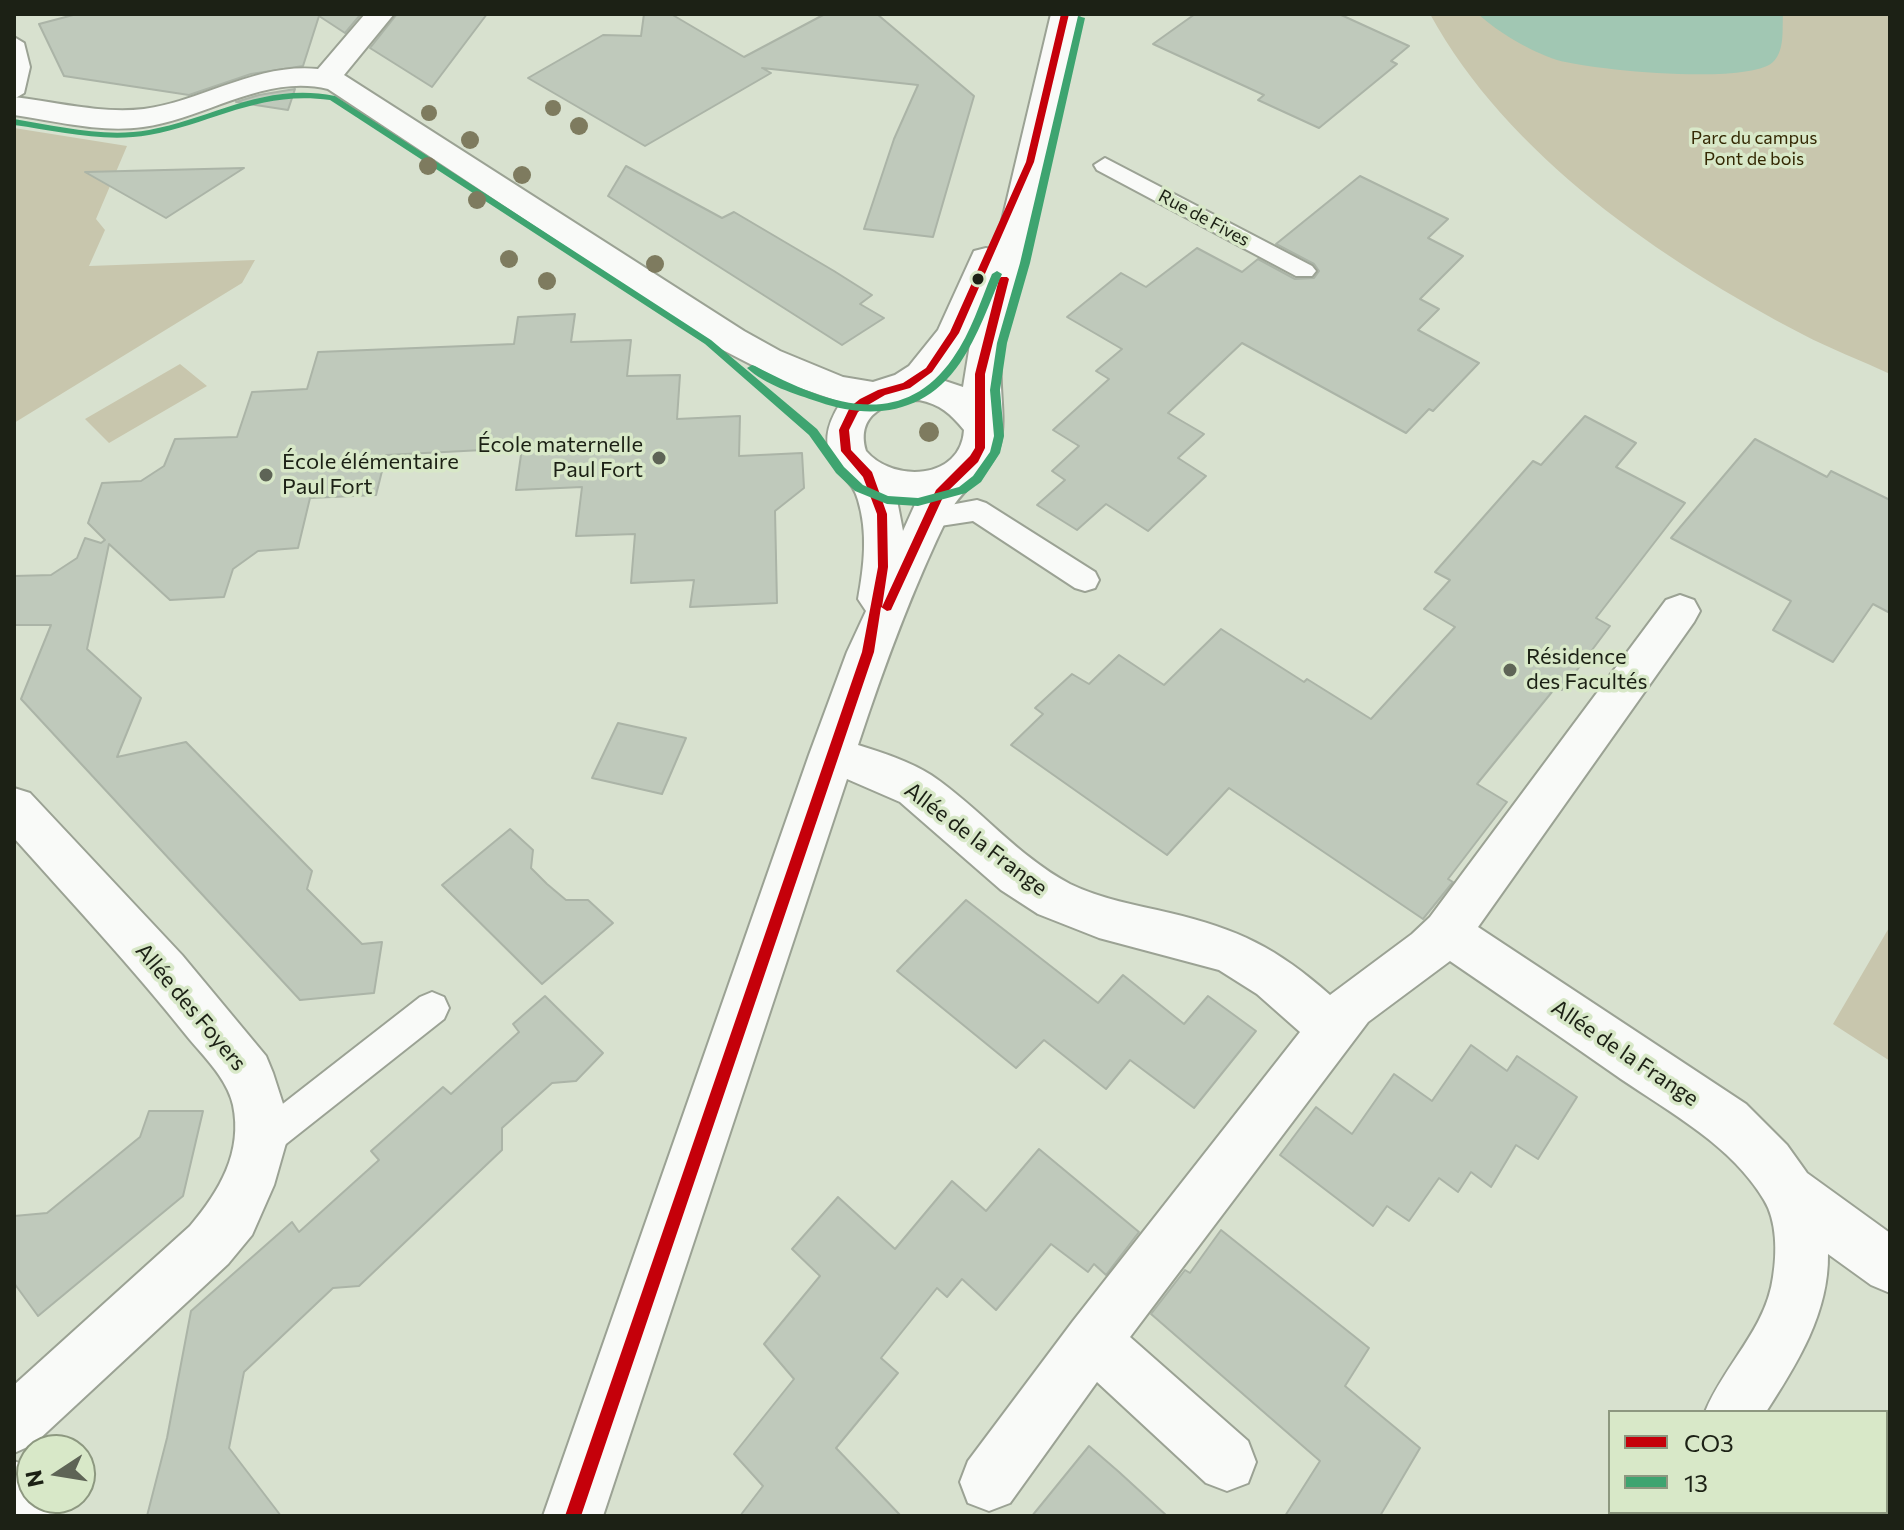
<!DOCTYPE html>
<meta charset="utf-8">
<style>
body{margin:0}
#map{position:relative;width:1904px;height:1530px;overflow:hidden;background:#d8e1cf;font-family:Commissioner,sans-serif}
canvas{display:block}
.frame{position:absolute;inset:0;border:16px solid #1c2115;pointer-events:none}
.legend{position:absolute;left:1608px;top:1410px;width:280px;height:104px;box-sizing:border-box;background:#d8e8c8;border:2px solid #8d9880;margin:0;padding:10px 14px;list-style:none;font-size:24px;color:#1c2115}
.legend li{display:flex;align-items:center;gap:16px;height:40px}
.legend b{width:40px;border:2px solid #8d9880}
.north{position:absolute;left:16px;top:1434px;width:80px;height:80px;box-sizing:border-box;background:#d8e8c8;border:2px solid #8d9880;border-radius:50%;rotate:258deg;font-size:22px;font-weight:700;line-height:32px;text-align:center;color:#1c2115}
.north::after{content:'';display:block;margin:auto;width:28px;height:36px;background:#5e6456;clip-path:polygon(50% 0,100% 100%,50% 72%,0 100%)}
</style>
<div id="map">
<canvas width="1904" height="1530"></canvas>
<div class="frame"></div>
<ul class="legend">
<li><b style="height:10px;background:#c5000a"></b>CO3</li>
<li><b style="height:10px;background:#3ea470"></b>13</li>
</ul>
<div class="north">N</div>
</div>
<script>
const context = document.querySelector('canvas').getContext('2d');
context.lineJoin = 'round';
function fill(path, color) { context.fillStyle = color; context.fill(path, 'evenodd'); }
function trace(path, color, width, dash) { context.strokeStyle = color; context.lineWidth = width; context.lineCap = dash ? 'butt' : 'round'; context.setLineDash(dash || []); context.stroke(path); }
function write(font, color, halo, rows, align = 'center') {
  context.font = font + ' Commissioner,sans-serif'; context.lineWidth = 7; context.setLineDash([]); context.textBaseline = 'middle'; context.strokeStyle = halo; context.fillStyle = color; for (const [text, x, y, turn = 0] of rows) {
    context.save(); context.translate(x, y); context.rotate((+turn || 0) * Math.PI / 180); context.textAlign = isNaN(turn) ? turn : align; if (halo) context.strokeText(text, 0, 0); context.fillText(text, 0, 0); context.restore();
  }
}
fill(new Path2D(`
 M 1430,14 L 1890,14 L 1890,374 C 1861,360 1830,349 1802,334 C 1662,261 1507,155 1430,14 Z
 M 14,128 L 127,146 L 96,219 L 105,230 L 89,266 L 255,260 L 242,283 L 14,423 Z
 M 180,364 L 207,386 L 109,443 L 85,419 Z
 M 1890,926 L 1890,1061 L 1833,1024 Z`), '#c8c6ad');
fill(new Path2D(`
 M 1478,14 L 1783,14 C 1782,29 1785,49 1774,61 C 1752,86 1591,70 1557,60 C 1530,51 1499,33 1478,14 Z`), '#a1c7b3');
const building = new Path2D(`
 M 77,14 L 361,14 L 345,33 L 319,16 L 303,66 L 251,74 L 189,95 L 64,76 L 39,24 Z
 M 397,14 L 487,14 L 432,87 L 370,48 Z
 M 644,14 L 671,14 L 744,57 L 825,14 L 877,14 L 974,96 L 933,237 L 864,229 L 894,139 L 918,85 L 762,68 L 771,73 L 645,146 L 528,78 L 603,35 L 641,36 Z
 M 1195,14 L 1339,14 L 1409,46 L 1391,61 L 1397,64 L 1319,128 L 1258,100 L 1264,95 L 1153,44 Z
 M 295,89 L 288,110 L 236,102 L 259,95 Z
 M 626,166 L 722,218 L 734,212 L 834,271 L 872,295 L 860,304 L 884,318 L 842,345 L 608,196 Z
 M 244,168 L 166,218 L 85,172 Z
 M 1360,176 L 1448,219 L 1428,238 L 1463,256 L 1420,299 L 1439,309 L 1418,330 L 1479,363 L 1433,411 L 1429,409 L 1406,433 L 1242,343 L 1168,413 L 1204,434 L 1178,458 L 1206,476 L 1148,531 L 1106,504 L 1077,530 L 1037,505 L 1065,480 L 1052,471 L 1079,446 L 1053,430 L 1109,379 L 1096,371 L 1122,349 L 1067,317 L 1121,273 L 1146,287 L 1197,248 L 1242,272 L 1258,259 L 1295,279 L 1314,278 L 1319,271 L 1314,264 L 1276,244 Z
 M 575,314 L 571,342 L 631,340 L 627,376 L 680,375 L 677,419 L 740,416 L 739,456 L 802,453 L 804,488 L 775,511 L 777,603 L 690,607 L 694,580 L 631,583 L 635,534 L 576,536 L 582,487 L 516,490 L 522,448 L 386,455 L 376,495 L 310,498 L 298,548 L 258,551 L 233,569 L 224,597 L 170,600 L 109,544 L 87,649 L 141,698 L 117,757 L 186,742 L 312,871 L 307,889 L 362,944 L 382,942 L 374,993 L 300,1000 L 21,699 L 51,625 L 14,625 L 14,576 L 51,575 L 77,558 L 85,538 L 101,543 L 105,540 L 88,523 L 102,483 L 141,481 L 164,466 L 175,439 L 237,437 L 252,392 L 307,389 L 318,352 L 514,344 L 518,317 Z
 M 1585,416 L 1636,443 L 1616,467 L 1685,503 L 1596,618 L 1610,626 L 1562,690 L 1556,687 L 1477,784 L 1507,802 L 1448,879 L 1453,882 L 1423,919 L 1229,788 L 1167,855 L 1011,745 L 1043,714 L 1035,708 L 1072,674 L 1089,684 L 1119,655 L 1164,685 L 1221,629 L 1304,682 L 1307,679 L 1371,719 L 1455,627 L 1424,609 L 1450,580 L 1435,572 L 1533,461 L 1541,465 Z
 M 1755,439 L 1827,477 L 1831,471 L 1890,500 L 1890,613 L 1873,604 L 1833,662 L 1773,630 L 1791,601 L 1671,538 Z
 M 618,723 L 686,738 L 662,794 L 592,778 Z
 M 510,829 L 533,850 L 531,868 L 547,884 L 566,900 L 588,900 L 613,923 L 542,984 L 442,885 Z
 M 966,900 L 1098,1003 L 1123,975 L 1184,1024 L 1208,996 L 1256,1031 L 1194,1108 L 1130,1060 L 1106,1089 L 1044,1040 L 1016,1068 L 897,971 Z
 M 545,996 L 603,1053 L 576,1081 L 552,1083 L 502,1128 L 502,1150 L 359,1286 L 333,1288 L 244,1372 L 229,1448 L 281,1516 L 147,1516 L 167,1438 L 191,1311 L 292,1222 L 299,1232 L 379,1160 L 371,1151 L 443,1087 L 451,1094 L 519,1032 L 513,1024 Z
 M 1471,1045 L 1507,1071 L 1517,1056 L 1577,1097 L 1538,1159 L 1516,1145 L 1491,1187 L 1471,1172 L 1458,1192 L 1439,1178 L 1409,1221 L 1387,1206 L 1373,1226 L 1280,1155 L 1316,1107 L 1352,1134 L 1394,1074 L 1432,1101 Z
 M 149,1111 L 203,1111 L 183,1196 L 38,1316 L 14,1283 L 14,1216 L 47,1213 L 140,1137 Z
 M 1039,1149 L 1139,1232 L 1106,1275 L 1094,1264 L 1088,1272 L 1051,1244 L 996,1310 L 962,1279 L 947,1297 L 937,1288 L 881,1358 L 898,1373 L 836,1448 L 901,1516 L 740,1516 L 763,1486 L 734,1454 L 794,1379 L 764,1344 L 820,1276 L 792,1249 L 838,1197 L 895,1249 L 952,1181 L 986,1211 Z
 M 1221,1230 L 1369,1348 L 1345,1386 L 1420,1448 L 1380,1516 L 1285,1516 L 1320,1461 L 1151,1314 L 1185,1270 L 1190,1273 Z
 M 1089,1446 L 1119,1472 L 1167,1516 L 1032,1516 Z`);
fill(building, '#bfc9bb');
trace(building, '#abb4a7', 2);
const service = new Path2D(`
 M 14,37 L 24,43 L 30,67 L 24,93 L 14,99 Z
 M 1105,158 L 1312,266 L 1316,271 L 1312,276 L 1296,276 L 1097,170 L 1094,165 Z
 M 977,500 L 986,503 L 1095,572 L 1099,580 L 1095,588 L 1085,591 L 1075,588 L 973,521 L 927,528 L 918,525 L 914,518 L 918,511 Z
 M 432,992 L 444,997 L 449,1008 L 444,1019 L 272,1155 L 260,1160 L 248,1155 L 242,1143 L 248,1131 L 420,997 Z`);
const minor = new Path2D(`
 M 365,14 L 394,14 L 344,75 L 744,331 L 780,351 L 843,377 L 873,382 L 895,375 L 909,366 L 938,330 L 974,251 L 986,248 L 995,250 L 1051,14 L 1079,14 L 1002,353 C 997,383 1007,415 1000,444 C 992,473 963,486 950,512 C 913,587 884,666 858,745 C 883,753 909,761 931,775 C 980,808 1017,856 1070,884 C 1101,899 1136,905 1170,913 C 1238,929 1277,948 1330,995 L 1412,934 L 1430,917 L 1666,600 L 1680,595 L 1694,600 L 1700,611 L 1694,622 L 1478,927 L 1746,1104 L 1787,1145 L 1807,1173 L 1890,1233 L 1890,1293 L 1871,1285 L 1828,1254 C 1829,1313 1797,1364 1766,1412 L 1705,1412 C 1724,1365 1766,1329 1773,1277 C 1777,1253 1777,1221 1764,1200 C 1732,1146 1671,1113 1621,1079 C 1564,1039 1507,1000 1450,961 L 1368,1022 L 1130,1337 L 1248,1441 L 1256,1462 L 1248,1483 L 1227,1491 L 1206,1483 L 1097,1382 L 1010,1503 L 989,1511 L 968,1503 L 960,1482 L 968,1461 L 1073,1321 L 1300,1032 L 1257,994 L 1219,970 L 1099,938 L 1038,914 L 1001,890 L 900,802 L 847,779 L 603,1516 L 543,1516 L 809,755 L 847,652 L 866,611 L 858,599 C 864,566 868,533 858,500 C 854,485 847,482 838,470 C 821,445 826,426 841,402 L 791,385 L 719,348 L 328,89 C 266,73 204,119 143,127 C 100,133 56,121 14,115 L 14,97 C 56,102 101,114 144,109 C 203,101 256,63 318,69 ZM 972,332 L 963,387 L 939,379 ZM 919,400 C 940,404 951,414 964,430 C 961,480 893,483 866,451 C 855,413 888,401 919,400 ZM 897,500 L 917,500 L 903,531 Z
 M 14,788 L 30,793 L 182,955 L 266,1056 L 273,1073 L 284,1107 L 286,1143 L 274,1185 L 252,1235 L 228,1264 L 34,1444 L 14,1453 L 14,1385 L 190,1226 C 219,1192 243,1152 233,1105 C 227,1078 203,1056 186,1035 C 132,967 72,903 14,838 Z
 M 14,1461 L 32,1468 L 32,1498 L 50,1498 L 58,1516 L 14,1516 Z
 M 1649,1512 L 1709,1512 L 1709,1516 L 1649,1516 Z`);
trace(service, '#9ba294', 4);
trace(minor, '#9ba294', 4);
fill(service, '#f9faf8');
fill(minor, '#f9faf8');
fill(new Path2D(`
 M 1061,14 L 1069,14 L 1034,162 L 959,333 L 932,372 L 910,388 L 885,395 L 868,405 L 858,412 L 849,430 L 851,450 L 872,472 L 887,514 L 888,567 L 882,607 L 936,490 L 970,456 L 975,448 L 975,374 L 999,279 L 1001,277 L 1007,277 L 1009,279 L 985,374 L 985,448 L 978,462 L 944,495 L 891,610 L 887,611 L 881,607 L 874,652 L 581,1516 L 565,1516 L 862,652 L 878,567 L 877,514 L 863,477 L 841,451 L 839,430 L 850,407 L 860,399 L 878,390 L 903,383 L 926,368 L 950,332 L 1026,162 Z`), '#c5000a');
fill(new Path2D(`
 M 1078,16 L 1085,18 L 1030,263 L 1007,343 L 1000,390 L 1004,436 L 1000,453 L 981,482 L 966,493 L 918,506 L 887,504 L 855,491 L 836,473 L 809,435 L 705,344 L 330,100 C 260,90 214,123 149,135 C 104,143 58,131 14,125 L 14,119 C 58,126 104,138 149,130 C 215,118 264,82 335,96 L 711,340 L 817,429 L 844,467 L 863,485 L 888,496 L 918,498 L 959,487 L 973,476 L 990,452 L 994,436 L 990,390 L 997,343 L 1020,263 Z
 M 997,271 L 1002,274 C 989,304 978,336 960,363 C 926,413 873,421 819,402 C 795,394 765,385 747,368 L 752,365 L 755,366 C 822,401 900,435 953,358 C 971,333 980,302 992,274 Z`), '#3ea470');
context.fillStyle = '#7e7b5f';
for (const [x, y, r] of [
 [553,108,8],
 [429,113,8],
 [579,126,9],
 [470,140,9],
 [428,166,9],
 [522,175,9],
 [477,200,9],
 [509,259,9],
 [655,264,9],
 [547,281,9],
 [929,432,10]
]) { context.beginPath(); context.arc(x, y, r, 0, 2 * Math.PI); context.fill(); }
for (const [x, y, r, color] of [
 [978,279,7,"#1c2115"],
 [659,458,8,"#5e6456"],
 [266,475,8,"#5e6456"],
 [1510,670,8,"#5e6456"]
]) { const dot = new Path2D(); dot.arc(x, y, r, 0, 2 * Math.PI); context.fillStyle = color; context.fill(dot); trace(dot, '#d8e8c8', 3); }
write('18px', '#342803', '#d8e8c8', [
 ["Parc du campus",1754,138],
 ["Pont de bois",1754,159]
]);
write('18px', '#1c2115', '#d8e8c8', [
 ["Rue de Fives",1204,218,28]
]);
write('22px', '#1c2115', '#d8e8c8', [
 ["École maternelle",643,445,"right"],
 ["Paul Fort",643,470,"right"],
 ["École élémentaire",282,462],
 ["Paul Fort",282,487],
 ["Résidence",1526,657],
 ["des Facultés",1526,682]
], 'left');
write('22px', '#1c2115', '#d8e8c8', [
 ["Allée de la Frange",976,839,37],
 ["Allée des Foyers",191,1007,50],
 ["Allée de la Frange",1625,1053,34]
]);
</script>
